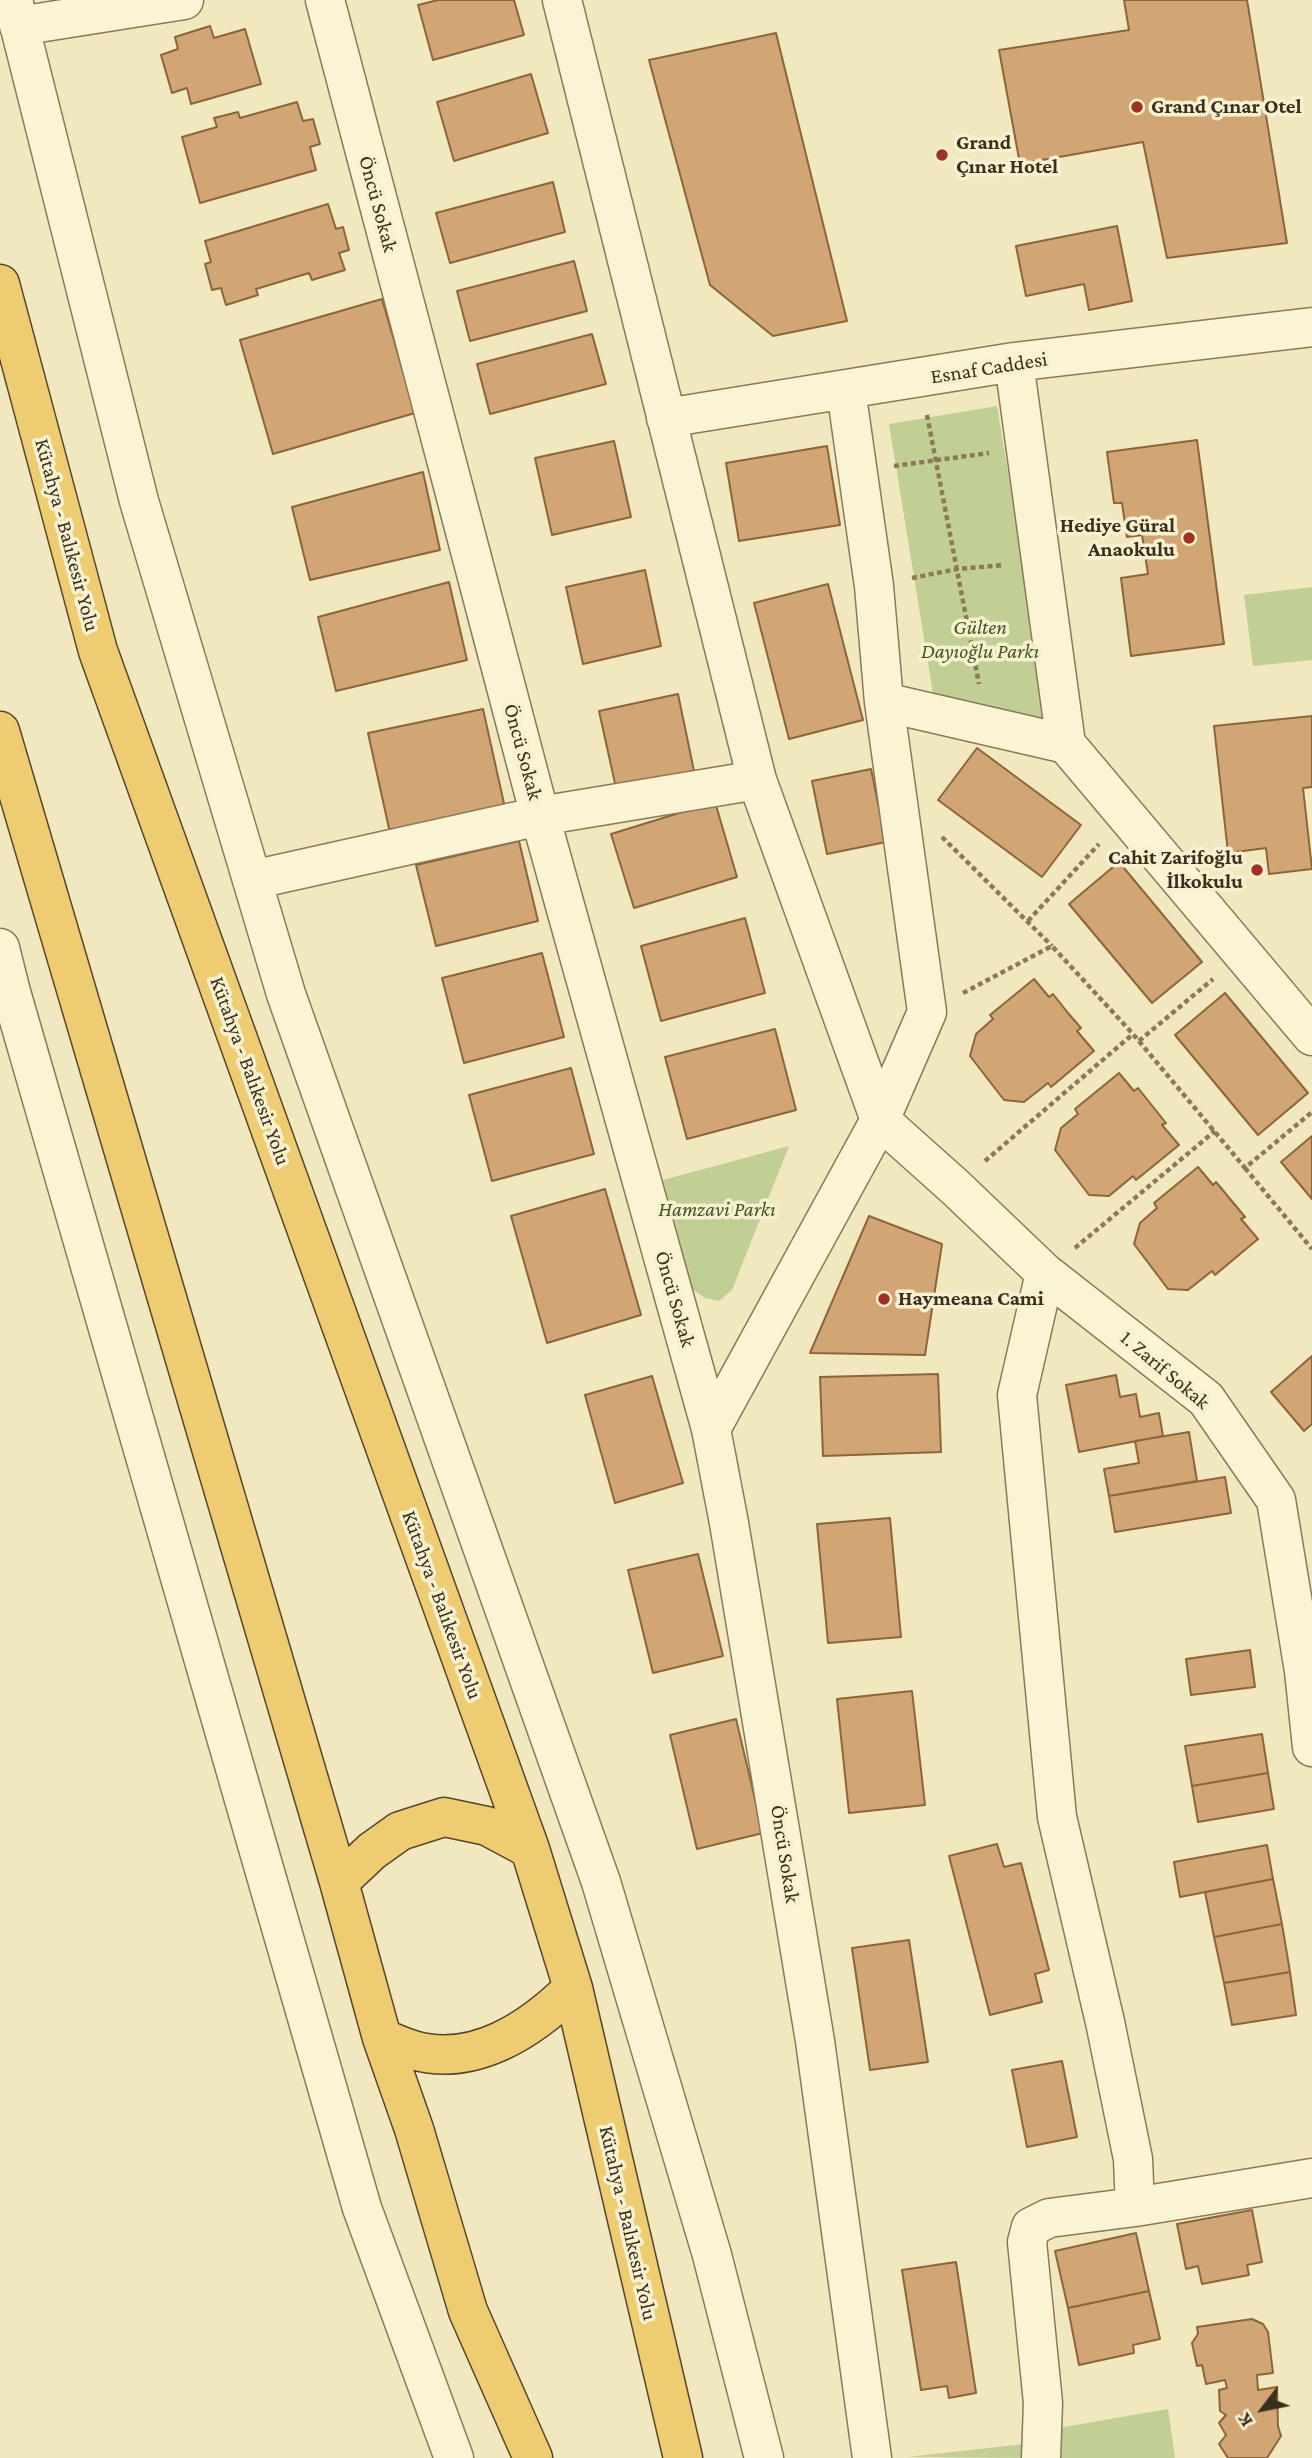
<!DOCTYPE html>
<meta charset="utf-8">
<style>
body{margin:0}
#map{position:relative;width:1312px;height:2458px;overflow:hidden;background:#f1e8c0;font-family:"Crimson Pro",serif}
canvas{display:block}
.north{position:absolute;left:1228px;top:2374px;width:70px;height:70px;-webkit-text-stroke:5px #f7f1d1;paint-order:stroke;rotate:238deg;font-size:19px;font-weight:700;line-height:28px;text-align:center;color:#3a2e1c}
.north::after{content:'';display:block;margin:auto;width:24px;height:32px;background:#3a2e1c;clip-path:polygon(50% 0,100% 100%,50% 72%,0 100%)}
</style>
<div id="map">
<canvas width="1312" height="2458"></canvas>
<div class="north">K</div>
</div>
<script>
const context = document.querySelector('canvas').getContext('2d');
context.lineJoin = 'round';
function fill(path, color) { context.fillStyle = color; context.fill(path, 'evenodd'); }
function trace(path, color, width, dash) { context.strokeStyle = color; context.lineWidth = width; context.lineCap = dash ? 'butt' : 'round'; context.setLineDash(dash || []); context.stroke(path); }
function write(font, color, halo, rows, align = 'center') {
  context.font = font + ' "Crimson Pro",serif'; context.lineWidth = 7; context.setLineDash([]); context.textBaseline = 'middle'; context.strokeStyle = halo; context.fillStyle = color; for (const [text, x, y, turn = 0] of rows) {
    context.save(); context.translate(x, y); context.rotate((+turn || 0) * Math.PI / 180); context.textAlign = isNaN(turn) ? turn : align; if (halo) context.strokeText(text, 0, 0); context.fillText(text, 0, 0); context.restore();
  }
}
fill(new Path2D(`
 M 997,406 L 1051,732 L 935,706 L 889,424 Z
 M 1312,587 L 1312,660 L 1253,666 L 1244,595 Z
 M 789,1146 L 732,1290 L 719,1301 L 705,1298 L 692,1289 L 663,1180 Z
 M 1168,2409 L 1175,2458 L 1046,2458 L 1052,2429 Z
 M 1034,2443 L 1031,2458 L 907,2457 Z`), '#c1cf94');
const building = new Path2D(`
 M 438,0 L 514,0 L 524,35 L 433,60 L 418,5 Z
 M 1124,0 L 1247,0 L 1287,243 L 1167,258 L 1143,142 L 1020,164 L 999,50 L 1129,30 Z
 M 210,26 L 214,38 L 245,29 L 261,84 L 191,104 L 187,88 L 172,93 L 161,55 L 178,49 L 175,37 Z
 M 776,33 L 847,321 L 773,336 L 710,285 L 649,60 Z
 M 531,74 L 548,133 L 454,161 L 437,102 Z
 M 297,102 L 303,121 L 313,119 L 320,144 L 310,147 L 316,170 L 200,203 L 182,137 L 217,127 L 214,118 L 238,112 L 240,118 Z
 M 553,182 L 565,232 L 450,263 L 436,213 Z
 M 328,204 L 336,229 L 343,227 L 349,250 L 339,253 L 345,270 L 312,280 L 309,273 L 256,289 L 258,295 L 226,305 L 221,288 L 212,290 L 205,264 L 211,262 L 205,241 Z
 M 1117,226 L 1132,301 L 1089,310 L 1084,284 L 1026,296 L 1016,246 Z
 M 574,261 L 587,311 L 470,341 L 457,291 Z
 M 382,299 L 415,413 L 273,454 L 240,340 Z
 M 592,334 L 606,384 L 490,414 L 477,364 Z
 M 1197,440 L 1224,644 L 1131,656 L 1121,578 L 1148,574 L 1142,535 L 1127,537 L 1122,503 L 1114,503 L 1107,452 Z
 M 614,441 L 631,517 L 552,535 L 535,458 Z
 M 827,446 L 840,525 L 739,541 L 726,463 Z
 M 423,472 L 440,550 L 310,580 L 292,507 Z
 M 645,570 L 661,646 L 583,664 L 566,587 Z
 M 449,582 L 467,660 L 336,691 L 318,617 Z
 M 828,584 L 863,720 L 789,739 L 754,603 Z
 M 678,694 L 694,771 L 616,788 L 599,711 Z
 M 483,709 L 505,808 L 390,833 L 368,733 Z
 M 1312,716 L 1312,787 L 1303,788 L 1312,869 L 1269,874 L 1266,848 L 1228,853 L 1214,726 Z
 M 977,748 L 1081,825 L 1042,877 L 938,800 Z
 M 871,769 L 886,842 L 827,854 L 812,781 Z
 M 715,802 L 737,877 L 634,908 L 611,834 Z
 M 519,841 L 538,921 L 436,946 L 416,865 Z
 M 1119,862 L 1202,962 L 1152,1003 L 1069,904 Z
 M 745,918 L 765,993 L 661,1021 L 641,946 Z
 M 542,953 L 564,1037 L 464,1063 L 442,978 Z
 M 1034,979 L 1049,997 L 1053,994 L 1068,1013 L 1081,1028 L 1077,1031 L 1094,1051 L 1051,1087 L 1048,1083 L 1024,1102 L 1004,1100 L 970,1056 L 976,1034 L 993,1019 L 990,1015 Z
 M 1225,993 L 1308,1093 L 1258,1135 L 1175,1035 Z
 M 775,1029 L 796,1110 L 687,1139 L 665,1057 Z
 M 571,1068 L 594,1154 L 492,1181 L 469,1095 Z
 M 1119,1073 L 1134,1091 L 1138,1088 L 1166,1123 L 1162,1125 L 1179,1145 L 1136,1180 L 1133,1176 L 1109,1196 L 1089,1195 L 1055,1150 L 1061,1128 L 1078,1114 L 1075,1109 Z
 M 1312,1136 L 1312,1199 L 1281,1162 Z
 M 1198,1167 L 1213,1185 L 1216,1182 L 1245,1217 L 1241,1219 L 1258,1239 L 1215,1275 L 1212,1271 L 1188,1290 L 1168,1289 L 1134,1244 L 1140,1223 L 1157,1208 L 1154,1203 Z
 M 605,1189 L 641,1315 L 547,1343 L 511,1216 Z
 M 869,1216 L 942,1244 L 925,1355 L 810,1353 Z
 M 1312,1356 L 1312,1424 L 1304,1431 L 1271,1392 Z
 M 938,1374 L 941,1452 L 823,1456 L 820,1377 Z
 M 1116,1375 L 1120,1397 L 1136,1394 L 1140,1417 L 1159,1413 L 1163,1436 L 1079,1452 L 1066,1385 Z
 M 652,1376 L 683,1483 L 615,1503 L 585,1395 Z
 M 1189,1432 L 1197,1481 L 1109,1496 L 1104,1469 L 1139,1463 L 1135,1441 Z
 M 1225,1477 L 1231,1513 L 1115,1532 L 1109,1496 Z
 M 890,1518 L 901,1637 L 828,1643 L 817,1524 Z
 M 698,1554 L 723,1656 L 653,1673 L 628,1570 Z
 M 1250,1650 L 1255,1687 L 1191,1695 L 1186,1659 Z
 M 912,1691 L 925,1805 L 849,1813 L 837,1699 Z
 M 736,1719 L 763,1833 L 697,1849 L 670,1735 Z
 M 1262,1734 L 1268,1773 L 1192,1786 L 1185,1746 Z
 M 1268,1773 L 1274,1809 L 1198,1822 L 1192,1786 Z
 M 997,1844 L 1004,1867 L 1021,1863 L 1049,1970 L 1035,1974 L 1042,2002 L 990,2015 L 949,1856 Z
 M 1267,1845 L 1273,1879 L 1180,1897 L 1174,1862 Z
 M 1273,1879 L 1282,1924 L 1214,1937 L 1205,1892 Z
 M 1282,1924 L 1290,1972 L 1224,1983 L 1214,1937 Z
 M 909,1940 L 928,2062 L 870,2070 L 852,1948 Z
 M 1290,1972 L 1296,2015 L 1232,2025 L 1224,1983 Z
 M 1062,2061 L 1077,2137 L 1027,2147 L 1012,2070 Z
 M 1252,2210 L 1262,2262 L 1247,2265 L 1249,2275 L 1202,2284 L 1198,2266 L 1186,2269 L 1177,2224 Z
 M 1136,2233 L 1149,2291 L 1068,2308 L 1055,2251 Z
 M 956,2262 L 976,2393 L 949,2398 L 947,2386 L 921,2390 L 902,2270 Z
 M 1149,2291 L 1160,2339 L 1133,2345 L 1134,2353 L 1079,2365 L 1068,2308 Z
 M 1252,2319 L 1263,2324 L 1268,2332 L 1273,2373 L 1257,2375 L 1258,2390 L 1277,2387 L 1278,2426 L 1281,2436 L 1267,2458 L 1228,2458 L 1219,2444 L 1226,2435 L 1219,2423 L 1226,2415 L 1220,2411 L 1219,2390 L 1227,2388 L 1225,2380 L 1206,2384 L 1202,2365 L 1197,2366 L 1192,2343 L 1198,2334 L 1197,2327 Z`);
fill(building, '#d1a674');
trace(building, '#8c653b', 2);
const minor = new Path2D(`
 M 13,0 L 139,501 L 286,994 L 601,1882 L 712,2255 L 764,2458
 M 325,0 L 540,816 L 711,1429 L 729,1523 L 815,2041 L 872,2458
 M 562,0 L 757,780 L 880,1120 L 955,1187 L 1045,1273 L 1206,1399 L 1276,1500 L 1304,1671 L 1312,1747
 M 19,26 L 184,0
 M 1014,362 L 1066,744 L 1312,1036
 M 666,418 L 1014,362 L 1312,327
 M 884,702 L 1066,744
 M 252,880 L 540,816 L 757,780
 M 0,948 L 11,992 L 362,2208 L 454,2458
 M 711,1429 L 880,1120 L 927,1012 L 884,702 L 874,586 L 846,390
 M 1135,2207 L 1312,2178
 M 1041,2458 L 1043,2403 L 1027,2242 L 1031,2227 L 1049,2218 L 1135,2207 L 1133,2159 L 1105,2022 L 1057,1817 L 1017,1395 L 1045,1273`);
const trunk = new Path2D(`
 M 0,284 L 98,651 L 530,1849 L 573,1988 L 683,2458
 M 0,731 L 339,1882 L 382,2038 L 414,2129 L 468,2311 L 533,2458
 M 339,1882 L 372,1851 L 400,1831 L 444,1817 L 487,1826 L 530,1849
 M 382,2038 C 392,2042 402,2047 413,2050 C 474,2068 532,2029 573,1988`);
trace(minor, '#8b7957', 41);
trace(trunk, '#58462c', 41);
trace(new Path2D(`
 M 927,415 L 979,684
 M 894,466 L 989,453
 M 912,578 L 957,569 L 1004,565
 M 942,837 L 1052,946
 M 1028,921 L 1099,844
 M 963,993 L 1052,946 L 1133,1034 L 1245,1168 L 1312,1112
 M 1139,1041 L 1213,979
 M 985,1161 L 1133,1034
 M 1245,1168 L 1312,1249
 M 1075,1248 L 1215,1131`), '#8b7957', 4.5, [5, 3.5]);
trace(minor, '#fbf4d4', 38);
trace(trunk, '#eecc71', 38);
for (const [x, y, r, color] of [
 [1137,107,7,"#9e3223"],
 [942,155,7,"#9e3223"],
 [1189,538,7,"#9e3223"],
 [1257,870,7,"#9e3223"],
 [884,1299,7,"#9e3223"]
]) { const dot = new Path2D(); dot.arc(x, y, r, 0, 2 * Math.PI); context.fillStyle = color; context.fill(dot); trace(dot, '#f7f1d1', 2.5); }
write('bold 21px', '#3a2e1c', '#f7f1d1', [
 ["Grand Çınar Otel",1151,107],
 ["Grand",956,143],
 ["Çınar Hotel",956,167],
 ["Hediye Güral",1175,526,"right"],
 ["Anaokulu",1175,550,"right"],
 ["Cahit Zarifoğlu",1243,858,"right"],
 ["İlkokulu",1243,882,"right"],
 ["Haymeana Cami",898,1299]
], 'left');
write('21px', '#3a2e1c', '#f7f1d1', [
 ["Öncü Sokak",378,204,75],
 ["Esnaf Caddesi",989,368,-9],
 ["Kütahya - Balıkesir Yolu",67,535,75],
 ["Öncü Sokak",523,752,75],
 ["Kütahya - Balıkesir Yolu",250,1071,70],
 ["Öncü Sokak",675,1299,74],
 ["1. Zarif Sokak",1165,1370,40],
 ["Kütahya - Balıkesir Yolu",442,1605,70],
 ["Öncü Sokak",785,1854,81],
 ["Kütahya - Balıkesir Yolu",628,2223,77]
]);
write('italic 21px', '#435722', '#f7f1d1', [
 ["Gülten",980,628],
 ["Dayıoğlu Parkı",980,652],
 ["Hamzavi Parkı",717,1210]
]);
</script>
